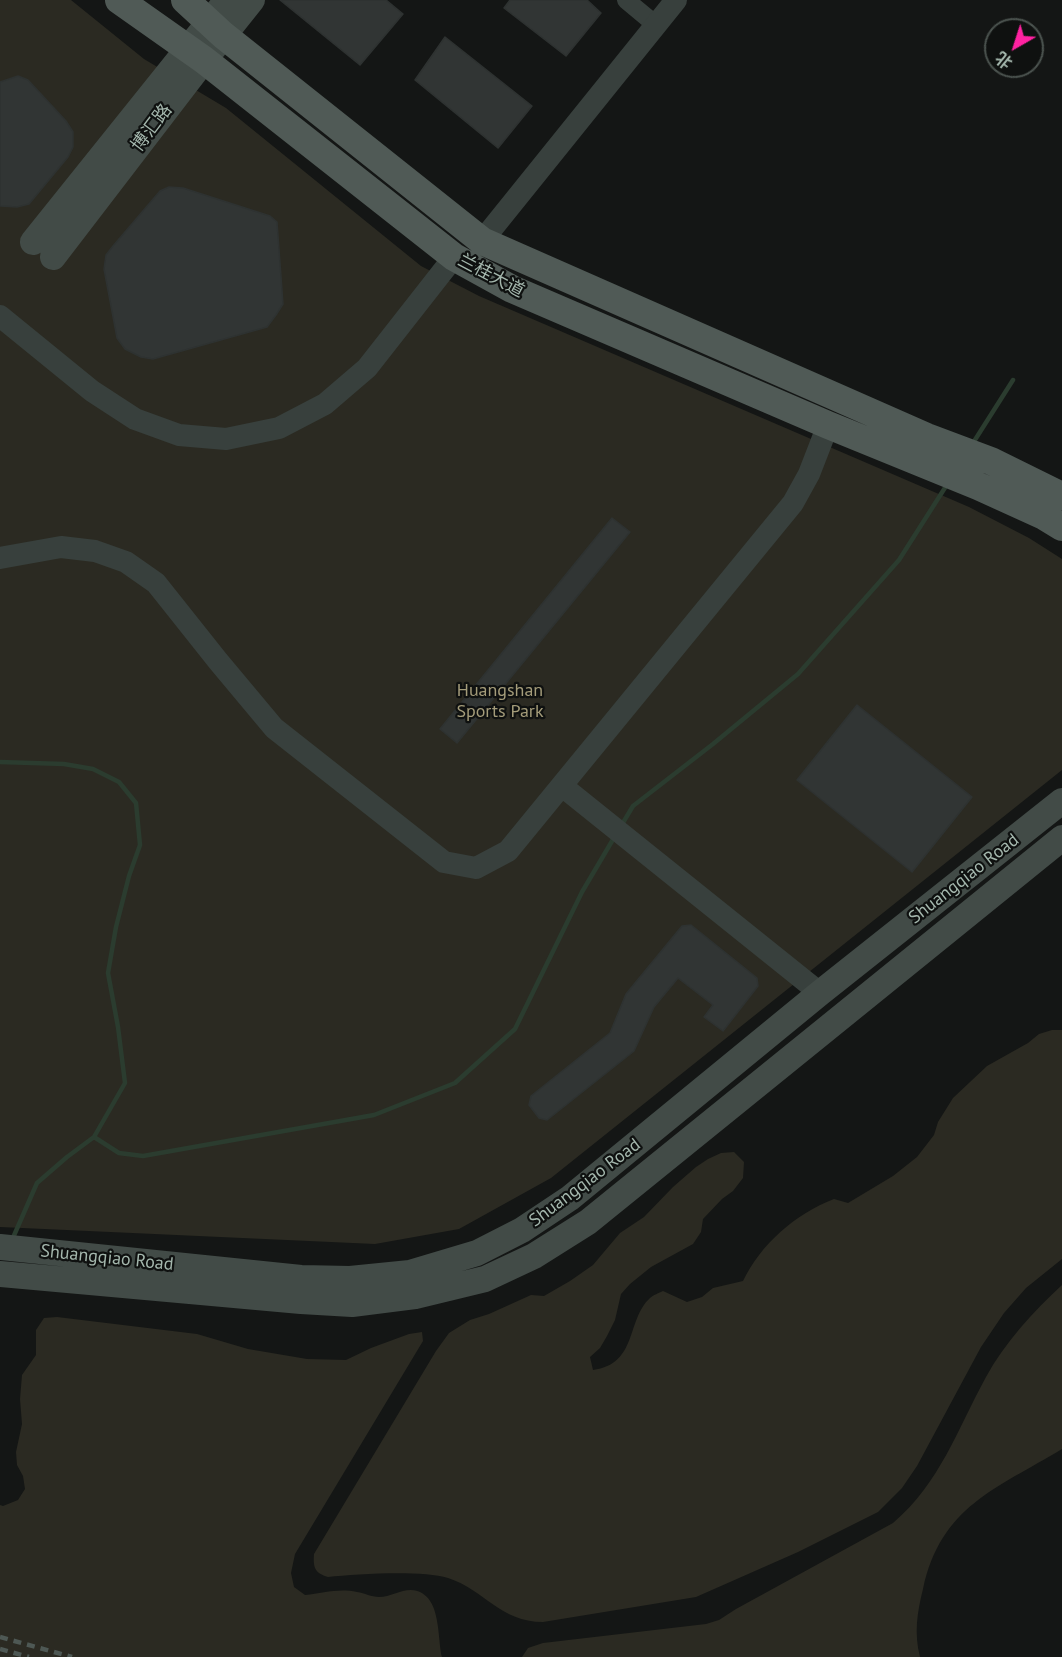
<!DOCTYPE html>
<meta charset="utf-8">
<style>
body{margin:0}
#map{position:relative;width:1062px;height:1657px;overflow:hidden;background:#141615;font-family:"PT Sans","Noto Sans SC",sans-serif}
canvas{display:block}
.north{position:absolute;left:984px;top:18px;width:60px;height:60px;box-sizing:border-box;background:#0f1110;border:2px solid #4b534f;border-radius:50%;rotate:219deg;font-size:16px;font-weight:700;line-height:24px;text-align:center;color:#a4b7ad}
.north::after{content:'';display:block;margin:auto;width:21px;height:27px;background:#ff22a1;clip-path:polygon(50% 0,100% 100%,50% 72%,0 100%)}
</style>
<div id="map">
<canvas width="1062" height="1657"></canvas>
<div class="north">北</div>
</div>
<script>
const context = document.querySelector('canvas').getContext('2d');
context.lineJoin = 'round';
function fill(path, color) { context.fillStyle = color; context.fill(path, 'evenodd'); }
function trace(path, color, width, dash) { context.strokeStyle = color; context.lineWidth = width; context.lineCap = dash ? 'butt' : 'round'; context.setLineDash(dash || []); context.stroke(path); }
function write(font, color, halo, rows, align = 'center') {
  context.font = font + ' "PT Sans","Noto Sans SC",sans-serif'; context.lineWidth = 4.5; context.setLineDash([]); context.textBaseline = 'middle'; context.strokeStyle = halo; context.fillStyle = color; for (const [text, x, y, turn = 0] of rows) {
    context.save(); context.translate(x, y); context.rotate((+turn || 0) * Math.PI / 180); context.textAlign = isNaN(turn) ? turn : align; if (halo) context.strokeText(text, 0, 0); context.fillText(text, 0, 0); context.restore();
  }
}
fill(new Path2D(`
 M 0,0 L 71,0 L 144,59 L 226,108 L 421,266 L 479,296 L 969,507 L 1029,538 L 1062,559 L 1062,770 L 551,1178 L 459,1229 L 375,1244 L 0,1227 Z
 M 1052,1030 L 1062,1030 L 1062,1259 L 1026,1288 L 1004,1313 L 981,1347 L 917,1466 L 902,1488 L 878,1512 L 798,1552 L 696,1597 L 543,1622 C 500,1622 485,1590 448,1578 C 422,1570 357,1574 328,1577 C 315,1573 313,1568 314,1554 L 436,1351 L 449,1333 L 470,1320 L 489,1314 L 531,1295 L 544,1296 L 570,1281 L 593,1265 L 620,1233 L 644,1217 L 673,1187 L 696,1167 L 708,1159 L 721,1153 L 734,1152 L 744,1162 L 743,1178 L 733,1191 L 722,1199 L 703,1219 L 701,1232 L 693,1244 L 651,1267 L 630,1284 L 621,1294 L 615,1320 L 607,1336 L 600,1348 L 590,1357 L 593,1370 C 638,1364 626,1320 650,1298 C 653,1295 659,1293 663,1291 L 687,1302 L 702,1297 L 713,1288 L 743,1281 C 761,1244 795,1214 834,1199 L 848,1203 L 893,1176 L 917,1157 L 934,1135 L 938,1122 L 953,1098 L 987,1066 L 1028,1043 L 1039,1034 Z
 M 1062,1285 L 1062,1449 C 996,1489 941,1506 923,1589 C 917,1613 914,1633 920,1657 L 522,1657 L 528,1648 L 543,1643 L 706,1624 L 719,1620 L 736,1609 L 893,1523 C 940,1483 957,1430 986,1377 C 1005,1342 1033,1312 1062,1285 Z
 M 57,1317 L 197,1334 L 248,1349 L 307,1359 L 346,1360 L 371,1348 L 409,1334 L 422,1332 L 423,1341 L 295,1554 L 291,1573 L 294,1587 L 305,1595 C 323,1593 339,1588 357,1592 C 365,1593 371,1597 379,1597 C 390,1597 400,1590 411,1590 C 442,1592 437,1636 442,1657 L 0,1657 L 0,1505 L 3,1506 L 18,1500 L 25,1489 L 23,1476 L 17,1465 L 16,1452 L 22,1424 L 20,1399 L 22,1375 L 36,1355 L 36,1330 L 44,1318 Z`), '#2b2a22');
trace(new Path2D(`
 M 973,443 L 1013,380
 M 0,762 L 64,764 L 93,769 L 119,782 L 136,803 L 140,845 L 129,876 L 116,927 L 108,973 L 118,1027 L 125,1083 L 94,1137 L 67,1157 L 37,1183 L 12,1240
 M 621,826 L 633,806 L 713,744 L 798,674 L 899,560 L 948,483
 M 94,1137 L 119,1153 L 143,1156 L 374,1115 L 455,1083 L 515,1029 L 582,892 L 615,836`), '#2b3c2f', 4.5);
const building = new Path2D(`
 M 280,0 L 386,0 L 403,14 L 360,65 Z
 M 510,0 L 587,0 L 601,13 L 566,56 L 504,8 Z
 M 445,37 L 532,106 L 498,148 L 415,80 Z
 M 18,76 L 28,80 L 66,121 L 73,132 L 73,147 L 68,157 L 29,204 L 17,207 L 0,206 L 0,82 Z
 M 169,187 L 183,188 L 270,216 L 277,222 L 283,304 L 276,315 L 267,327 L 153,359 L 141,357 L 125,349 L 117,338 L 104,269 L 106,255 L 113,246 L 160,191 Z
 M 612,518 L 630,532 L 457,743 L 440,729 Z
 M 857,705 L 972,797 L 912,872 L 797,780 Z
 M 691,925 L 757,978 L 758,986 L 723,1031 L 704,1017 L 713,1005 L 678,978 L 654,1007 L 634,1051 L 547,1120 L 539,1118 L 529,1105 L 531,1096 L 610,1033 L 626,994 L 682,926 Z`);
fill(building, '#313534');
trace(building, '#2e3231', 1.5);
trace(new Path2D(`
 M 626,0 L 656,25`), '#38403d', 18);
trace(new Path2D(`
 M 482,241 L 676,0
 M 0,316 L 92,391 L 135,419 L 179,435 L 226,439 L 279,428 L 325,404 L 367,368 L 454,257
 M 0,558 L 61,547 L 95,551 L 126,562 L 156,583 L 218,661 L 274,728 L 444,862 L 476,868 L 508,851 L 793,503 L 809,474 L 828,425
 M 562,786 L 820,993`), '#38403d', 22);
trace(new Path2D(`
 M 33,242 L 227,0
 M 53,257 L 204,60 L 252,0
 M 0,1247 L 301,1278 L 350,1279 L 410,1273 L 477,1253 L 522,1230 L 570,1198 L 820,993 L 1062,801
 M 0,1274 L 301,1301 L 352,1304 L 415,1296 L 485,1279 L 534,1256 L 588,1222 L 1062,838`), '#424b47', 26);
trace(new Path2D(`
 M 119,0 L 204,60 L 454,257 L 512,289 L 828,425 L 978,486 L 1044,516 L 1062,527
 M 185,0 L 223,35 L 482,241 L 927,437 L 991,461 L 1062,496`), '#505a56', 28);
trace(new Path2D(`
 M 0,1637 L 72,1657
 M 0,1649 L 29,1657`), '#4e5854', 4.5, [8, 6]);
write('18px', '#a4b7ad', '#0f1110', [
 ["博汇路",152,128,-53],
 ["兰桂大道",491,276,28],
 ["Shuangqiao Road",964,879,-38],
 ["Shuangqiao Road",585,1183,-37],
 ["Shuangqiao Road",107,1258,6]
]);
write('18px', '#a49c7a', '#0f1110', [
 ["Huangshan",500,691],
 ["Sports Park",500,712]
]);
</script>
